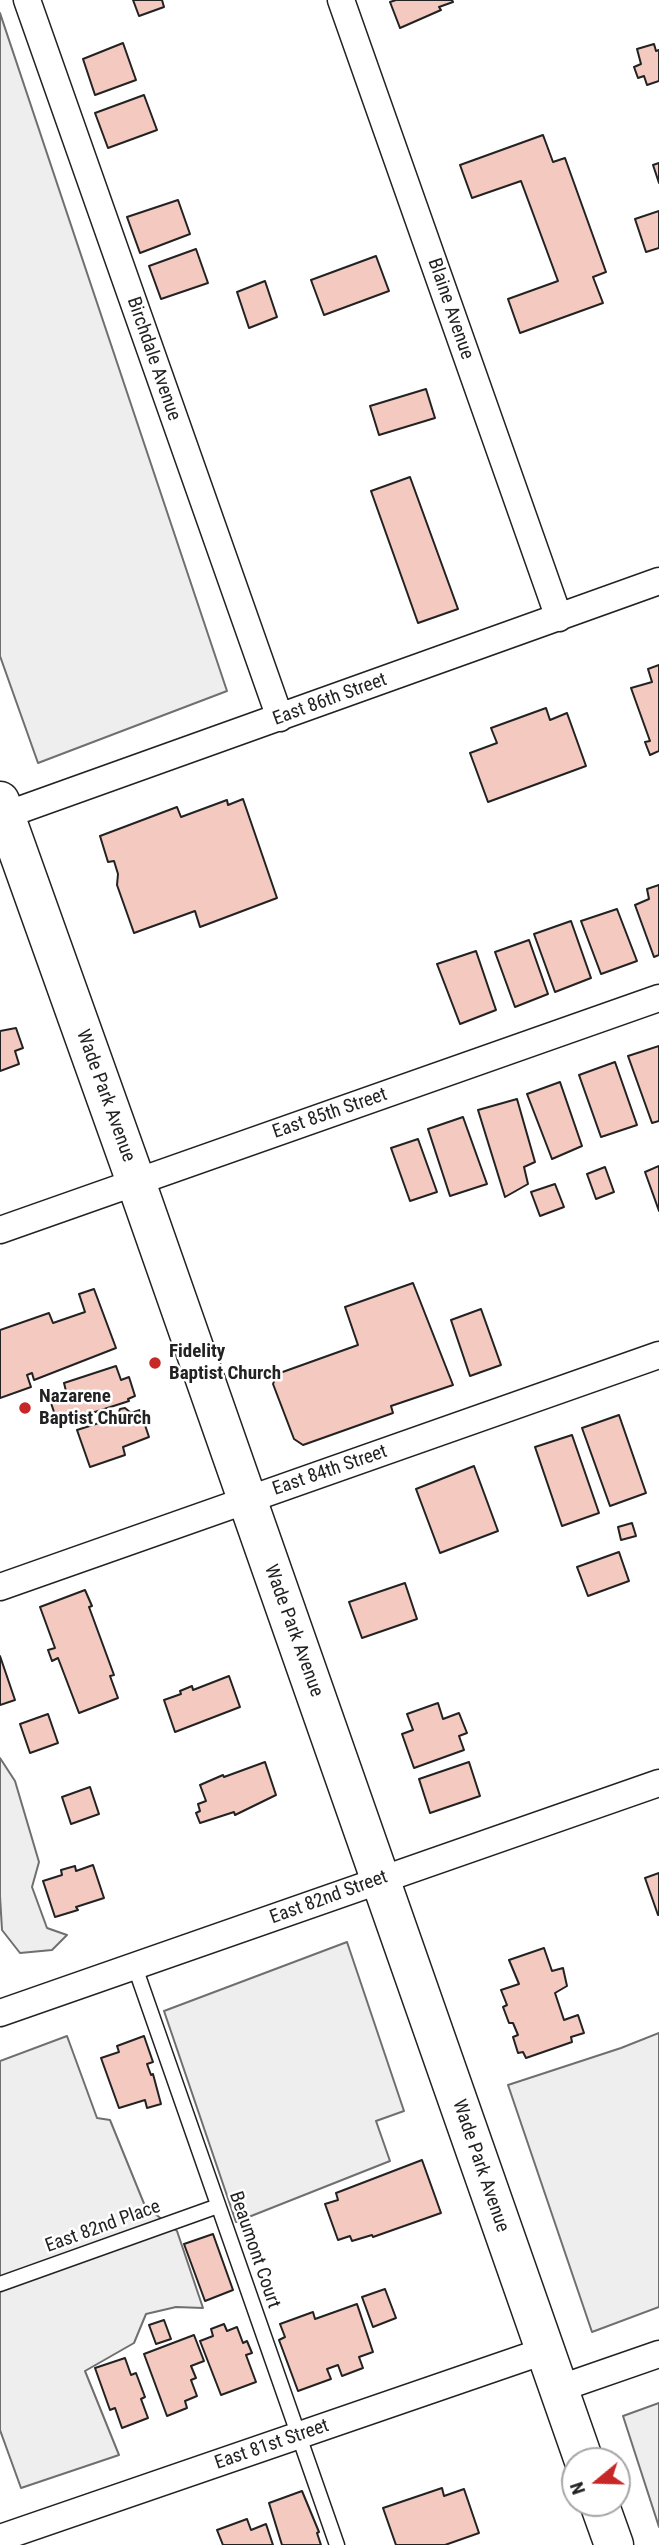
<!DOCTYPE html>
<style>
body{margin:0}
#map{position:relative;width:659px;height:2545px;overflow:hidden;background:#fff;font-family:"Roboto Condensed",sans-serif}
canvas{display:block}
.north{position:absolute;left:561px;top:2447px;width:70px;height:70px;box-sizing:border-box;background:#fff;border:2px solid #a7a7a7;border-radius:50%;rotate:251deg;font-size:19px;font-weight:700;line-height:28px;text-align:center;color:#222}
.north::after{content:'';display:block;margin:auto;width:24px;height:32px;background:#c62828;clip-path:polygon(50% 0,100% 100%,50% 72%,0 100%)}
</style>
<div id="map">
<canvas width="659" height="2545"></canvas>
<div class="north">N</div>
</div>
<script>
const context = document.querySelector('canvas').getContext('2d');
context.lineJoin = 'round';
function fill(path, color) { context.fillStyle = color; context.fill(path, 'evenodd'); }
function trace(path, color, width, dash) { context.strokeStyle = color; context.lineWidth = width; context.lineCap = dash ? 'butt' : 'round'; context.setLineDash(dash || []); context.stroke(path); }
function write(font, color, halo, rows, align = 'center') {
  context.font = font + ' "Roboto Condensed",sans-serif'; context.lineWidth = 5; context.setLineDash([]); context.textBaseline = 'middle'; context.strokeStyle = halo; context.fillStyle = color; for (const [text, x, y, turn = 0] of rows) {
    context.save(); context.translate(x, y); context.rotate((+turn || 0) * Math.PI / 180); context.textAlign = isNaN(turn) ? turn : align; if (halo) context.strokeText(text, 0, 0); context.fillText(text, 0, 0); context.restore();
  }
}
const green = new Path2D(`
 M 0,13 L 227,691 L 38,763 L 0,656 Z
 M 0,1758 L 15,1781 L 39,1862 L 32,1887 L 47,1928 L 67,1935 L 52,1950 L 20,1953 L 2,1930 L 0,1896 Z
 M 347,1942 L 404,2111 L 376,2121 L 390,2161 L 236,2222 L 164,2011 Z
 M 659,2033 L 659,2307 L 592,2332 L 508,2085 L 621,2048 Z
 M 67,2036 L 97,2118 L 110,2120 L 145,2206 L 177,2231 L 203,2308 L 176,2307 L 146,2314 L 134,2343 L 85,2371 L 119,2455 L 21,2488 L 0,2430 L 0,2061 Z
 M 659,2403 L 659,2527 L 623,2416 Z`);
fill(green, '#eee');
trace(green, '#6f6f6f', 2);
const building = new Path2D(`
 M 133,0 L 162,0 L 164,7 L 139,16 Z
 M 396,0 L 452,0 L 453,2 L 439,7 L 441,10 L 400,28 L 390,2 Z
 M 123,43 L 136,80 L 95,95 L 83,59 Z
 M 654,44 L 656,51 L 659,50 L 659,81 L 647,85 L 644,76 L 638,78 L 634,67 L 641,64 L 637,49 Z
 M 144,95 L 157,130 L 108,148 L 95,113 Z
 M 543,135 L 553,162 L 565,158 L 606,272 L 593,277 L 603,303 L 520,333 L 508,299 L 558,281 L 521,181 L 472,198 L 460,165 Z
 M 659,163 L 659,183 L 653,165 Z
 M 178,200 L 190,234 L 140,253 L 127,217 Z
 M 659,211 L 659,248 L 646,252 L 635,219 Z
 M 196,249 L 208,283 L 161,299 L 149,266 Z
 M 376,256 L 389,291 L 324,315 L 311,280 Z
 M 265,281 L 277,317 L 249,328 L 237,292 Z
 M 426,389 L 435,418 L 379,435 L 370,406 Z
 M 410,477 L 458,609 L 418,623 L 371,491 Z
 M 659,665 L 659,751 L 650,755 L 645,742 L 650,741 L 631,688 L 652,682 L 648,669 Z
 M 546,708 L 550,720 L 567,713 L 586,766 L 488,802 L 470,753 L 497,743 L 491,728 Z
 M 243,799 L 277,898 L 200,927 L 195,911 L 134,933 L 117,885 L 118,874 L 114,861 L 108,862 L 100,836 L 177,807 L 181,817 L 227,800 L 228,805 Z
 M 659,885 L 659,955 L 654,957 L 635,905 L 649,899 L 647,889 Z
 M 617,909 L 637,961 L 601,974 L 581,921 Z
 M 571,921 L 591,978 L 555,992 L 534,934 Z
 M 529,940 L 548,994 L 515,1007 L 495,952 Z
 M 476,951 L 496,1010 L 460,1024 L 437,964 Z
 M 16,1028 L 23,1048 L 15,1051 L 19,1064 L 0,1071 L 0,1031 Z
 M 659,1046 L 659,1121 L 652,1123 L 628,1056 Z
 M 615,1062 L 637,1125 L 601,1137 L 579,1075 Z
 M 560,1082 L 582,1146 L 552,1159 L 527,1094 Z
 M 517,1099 L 535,1162 L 524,1167 L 528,1184 L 505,1197 L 478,1110 Z
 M 463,1117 L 487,1184 L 450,1196 L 428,1129 Z
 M 418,1139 L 437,1192 L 410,1201 L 391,1148 Z
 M 659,1166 L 659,1211 L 645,1172 Z
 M 605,1167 L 614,1192 L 596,1199 L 587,1174 Z
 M 555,1184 L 564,1207 L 540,1216 L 531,1192 Z
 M 413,1283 L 453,1385 L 391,1406 L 393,1413 L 303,1445 L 294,1439 L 273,1384 L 277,1374 L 358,1345 L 345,1307 Z
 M 94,1289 L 116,1348 L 34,1380 L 32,1373 L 27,1375 L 31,1387 L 0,1398 L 0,1330 L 49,1313 L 53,1323 L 85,1312 L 79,1294 Z
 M 481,1309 L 501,1365 L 470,1376 L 451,1320 Z
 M 116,1366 L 121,1380 L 129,1377 L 135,1396 L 128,1399 L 129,1401 L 58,1424 L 50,1400 L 67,1395 L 64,1383 Z
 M 125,1408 L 131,1413 L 140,1410 L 149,1437 L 123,1447 L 125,1455 L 90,1467 L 77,1430 L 102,1422 L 101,1417 L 113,1413 L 114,1417 L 118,1415 L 120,1409 Z
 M 619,1415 L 646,1493 L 610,1506 L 582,1428 Z
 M 572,1435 L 599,1513 L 562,1526 L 535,1447 Z
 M 474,1466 L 498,1531 L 440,1553 L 416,1489 Z
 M 632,1523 L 636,1536 L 621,1540 L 618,1527 Z
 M 619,1552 L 629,1581 L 588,1596 L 577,1567 Z
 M 405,1583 L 417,1619 L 362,1638 L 349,1602 Z
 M 85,1590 L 92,1606 L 89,1607 L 114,1675 L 110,1676 L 118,1698 L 79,1713 L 58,1658 L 52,1661 L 48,1650 L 55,1648 L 40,1607 Z
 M 0,1656 L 15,1700 L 0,1705 Z
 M 229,1676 L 240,1707 L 175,1732 L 164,1700 L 181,1694 L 180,1691 L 192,1686 L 193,1690 Z
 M 438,1703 L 443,1719 L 459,1713 L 467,1733 L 459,1736 L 464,1750 L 414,1768 L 402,1734 L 413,1730 L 407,1714 Z
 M 48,1714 L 58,1743 L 30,1753 L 20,1724 Z
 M 265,1762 L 276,1795 L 235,1815 L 234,1812 L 200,1823 L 196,1813 L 200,1811 L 198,1804 L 206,1801 L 200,1785 L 223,1775 L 224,1777 Z
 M 469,1762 L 480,1796 L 430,1813 L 419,1779 Z
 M 90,1787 L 99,1814 L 71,1824 L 62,1797 Z
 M 93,1865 L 104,1898 L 76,1907 L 78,1910 L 55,1917 L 43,1881 L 62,1875 L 61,1870 L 75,1866 L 76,1871 Z
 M 659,1873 L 659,1915 L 658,1915 L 645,1878 Z
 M 544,1948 L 552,1971 L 563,1968 L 567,1986 L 555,1993 L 564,2020 L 578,2015 L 584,2033 L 571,2037 L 572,2042 L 526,2058 L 523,2052 L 518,2053 L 513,2037 L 518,2035 L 513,2023 L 509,2023 L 503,2007 L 507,2005 L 501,1990 L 519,1984 L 509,1960 Z
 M 144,2036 L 153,2062 L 147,2064 L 151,2075 L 153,2074 L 161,2104 L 147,2108 L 145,2100 L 119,2108 L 101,2058 L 119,2052 L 117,2046 Z
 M 422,2160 L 441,2213 L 373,2237 L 372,2235 L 352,2241 L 350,2236 L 338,2240 L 325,2204 L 338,2200 L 336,2193 Z
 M 213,2234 L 233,2290 L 205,2301 L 184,2244 Z
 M 385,2289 L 396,2318 L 373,2327 L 362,2297 Z
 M 357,2304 L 373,2352 L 359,2357 L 363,2368 L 342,2376 L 338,2365 L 327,2369 L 331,2379 L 298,2391 L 279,2340 L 285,2337 L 280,2324 L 313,2312 L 315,2319 Z
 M 164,2320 L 171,2339 L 156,2344 L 149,2325 Z
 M 224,2324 L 227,2331 L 237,2327 L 243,2343 L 247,2341 L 252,2353 L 246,2355 L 256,2382 L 221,2395 L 200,2341 L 213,2336 L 211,2329 Z
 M 194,2335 L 204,2361 L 191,2366 L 196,2378 L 191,2380 L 197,2396 L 185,2401 L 187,2408 L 167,2416 L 144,2354 Z
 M 125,2358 L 131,2375 L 136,2373 L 145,2397 L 141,2399 L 148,2418 L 122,2428 L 115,2408 L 110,2410 L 95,2368 Z
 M 442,2488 L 444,2496 L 464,2489 L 479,2533 L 445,2545 L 396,2545 L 383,2508 Z
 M 302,2491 L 319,2532 L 317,2533 L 321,2545 L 282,2545 L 269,2503 Z
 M 247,2519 L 251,2530 L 266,2524 L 273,2545 L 223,2545 L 217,2530 Z`);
fill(building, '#f3c9c0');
trace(building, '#222', 2);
const lane = new Path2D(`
 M 135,1967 L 337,2545
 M 0,2284 L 218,2206`);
const street = new Path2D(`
 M 27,0 L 280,718
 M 341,0 L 559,618
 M 0,817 L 659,581
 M 0,1230 L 659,998
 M 0,1587 L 659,1355
 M 0,2013 L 659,1783
 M 558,2389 L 659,2354
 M 0,2538 L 544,2351`);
const secondary = new Path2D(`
 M 0,801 L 136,1182 L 584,2461
 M 599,2503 L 614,2545`);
trace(lane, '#222', 17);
trace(street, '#222', 29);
trace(secondary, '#222', 41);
trace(lane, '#fff', 14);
trace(street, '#fff', 26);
trace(secondary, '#fff', 38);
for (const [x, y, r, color] of [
 [155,1363,7,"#c62828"],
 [25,1408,7,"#c62828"]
]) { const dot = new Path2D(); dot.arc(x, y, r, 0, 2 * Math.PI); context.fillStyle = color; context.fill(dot); trace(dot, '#fff', 2.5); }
write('19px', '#222', '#fff', [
 ["Blaine Avenue",450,309,71],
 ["Birchdale Avenue",153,359,71],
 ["East 86th Street",330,700,-20],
 ["Wade Park Avenue",105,1096,70],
 ["East 85th Street",330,1114,-19],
 ["East 84th Street",330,1471,-19],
 ["Wade Park Avenue",293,1631,70],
 ["East 82nd Street",329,1898,-20],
 ["Wade Park Avenue",480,2166,71],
 ["East 82nd Place",103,2227,-20],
 ["Beaumont Court",254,2250,71],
 ["East 81st Street",272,2445,-19]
]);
write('bold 19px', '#222', '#fff', [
 ["Fidelity",169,1352],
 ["Baptist Church",169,1374],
 ["Nazarene",39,1397],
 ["Baptist Church",39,1419]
], 'left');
</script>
